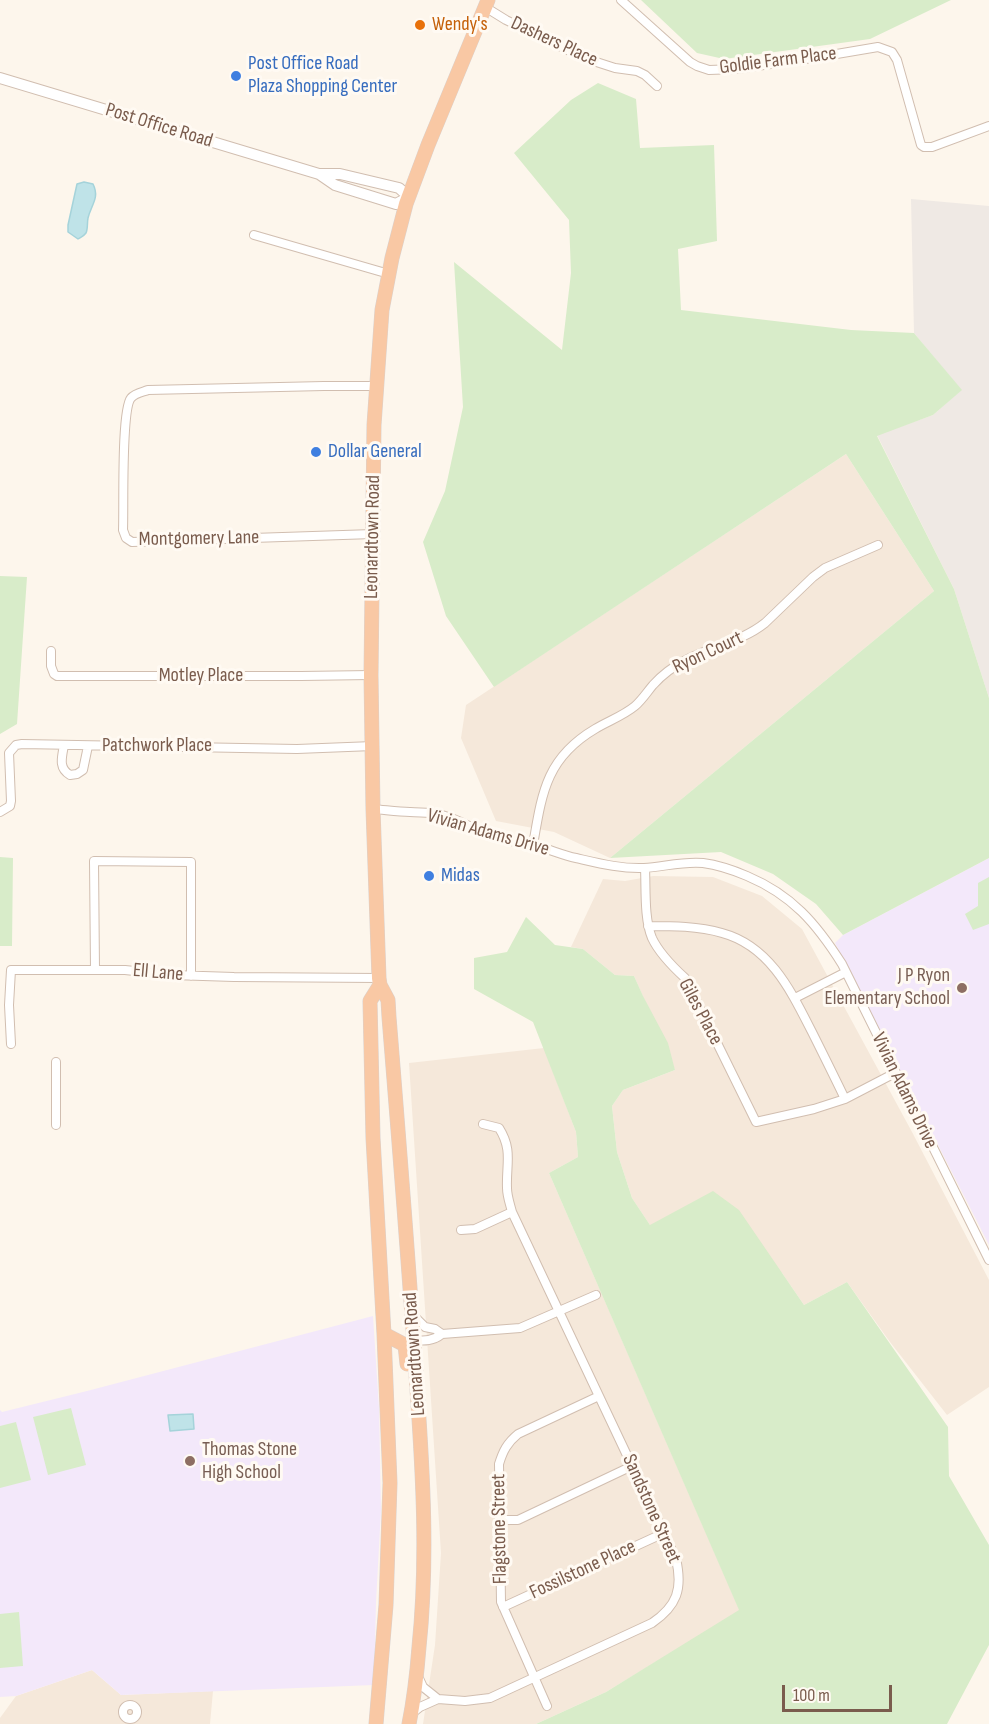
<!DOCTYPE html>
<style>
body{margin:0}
#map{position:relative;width:989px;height:1724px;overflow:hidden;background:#fdf6ec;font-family:"Sofia Sans Condensed",sans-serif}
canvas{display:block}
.scale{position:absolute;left:782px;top:1685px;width:110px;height:27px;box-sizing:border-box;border:3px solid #7a5c4d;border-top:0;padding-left:8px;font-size:18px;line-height:21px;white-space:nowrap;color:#7a5c4d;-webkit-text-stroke:4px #fffaf3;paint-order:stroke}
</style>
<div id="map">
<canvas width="989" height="1724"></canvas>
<div class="scale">100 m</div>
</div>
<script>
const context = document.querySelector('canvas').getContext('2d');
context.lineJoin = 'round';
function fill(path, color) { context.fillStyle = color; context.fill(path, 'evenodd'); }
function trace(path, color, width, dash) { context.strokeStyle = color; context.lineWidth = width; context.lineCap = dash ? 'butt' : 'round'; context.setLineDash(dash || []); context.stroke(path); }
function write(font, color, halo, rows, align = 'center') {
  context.font = font + ' "Sofia Sans Condensed",sans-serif'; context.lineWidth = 6; context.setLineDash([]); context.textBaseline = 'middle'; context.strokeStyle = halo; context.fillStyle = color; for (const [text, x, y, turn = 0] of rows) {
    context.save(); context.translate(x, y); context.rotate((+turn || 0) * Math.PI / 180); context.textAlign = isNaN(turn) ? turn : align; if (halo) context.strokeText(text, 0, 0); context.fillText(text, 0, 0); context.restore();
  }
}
fill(new Path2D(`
 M 846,454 L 934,591 L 610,858 L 554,832 L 496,821 L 461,738 L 466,705 Z
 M 653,876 L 713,877 L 762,896 L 802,929 L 912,1132 L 989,1280 L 989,1387 L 947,1415 L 890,1342 L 847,1282 L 804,1305 L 782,1273 L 650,1225 L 632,1198 L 617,1152 L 612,1106 L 623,1090 L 675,1070 L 634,976 L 615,975 L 583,949 L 571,947 L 603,879 L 625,881 Z
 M 544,1048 L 576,1132 L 578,1157 L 549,1173 L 740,1611 L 606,1692 L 536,1724 L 423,1724 L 435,1645 L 441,1553 L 409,1063 Z
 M 92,1670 L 121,1695 L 213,1691 L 210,1724 L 0,1724 L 0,1718 L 16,1696 Z`), '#f5e8da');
fill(new Path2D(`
 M 911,199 L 989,206 L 989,698 L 954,589 L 877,435 L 933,415 L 961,390 L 914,333 Z`), '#efe9e4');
fill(new Path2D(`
 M 989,858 L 989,1245 L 835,943 L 843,935 Z
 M 373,1316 L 379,1408 L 381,1510 L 376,1602 L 374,1685 L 121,1695 L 92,1670 L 16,1696 L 0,1697 L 0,1410 L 2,1412 L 87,1391 Z`), '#f3e8fa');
fill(new Path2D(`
 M 641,0 L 951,0 L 870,39 L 724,59 L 697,53 Z
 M 598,83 L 636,99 L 640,148 L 714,145 L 717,241 L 678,249 L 681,310 L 851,330 L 914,333 L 962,390 L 933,415 L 877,436 L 954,589 L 989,698 L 989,858 L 843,935 L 816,904 L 773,874 L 721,852 L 610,858 L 934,591 L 846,454 L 494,687 L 446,616 L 423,542 L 445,491 L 463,407 L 454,262 L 562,350 L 571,273 L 569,220 L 514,153 L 571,100 Z
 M 0,576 L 27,577 L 17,724 L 0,734 Z
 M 0,857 L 13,858 L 12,946 L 0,946 Z
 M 989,877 L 989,924 L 973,930 L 965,914 L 978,906 L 978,883 Z
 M 526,917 L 555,945 L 583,949 L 615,975 L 634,976 L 643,996 L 668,1043 L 675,1070 L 623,1090 L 612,1106 L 617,1152 L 632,1198 L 650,1225 L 713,1191 L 739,1210 L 804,1305 L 847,1282 L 948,1427 L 949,1476 L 989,1545 L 989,1645 L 947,1724 L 536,1724 L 606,1692 L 739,1610 L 549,1173 L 578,1157 L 576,1132 L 533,1022 L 474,989 L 474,958 L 507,952 Z
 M 71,1408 L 86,1465 L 48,1475 L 33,1417 Z
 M 16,1422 L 31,1480 L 0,1488 L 0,1426 Z
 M 19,1612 L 23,1666 L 0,1668 L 0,1614 Z`), '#d8ecc9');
const water = new Path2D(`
 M 84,182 L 93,184 C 100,198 91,205 88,218 C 87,223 88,229 86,233 C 83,237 81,237 78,239 L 68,232 L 68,225 L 77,184 Z
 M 193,1414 L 194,1429 L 170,1431 L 168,1415 Z`);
fill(water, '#bfe3e8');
trace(water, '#a5d3da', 1.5);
const minor = new Path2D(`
 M 621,0 L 690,62 L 697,66 L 709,70 L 736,69 L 819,57 L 878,47 L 892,52 L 897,60 L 921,145 L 924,147 L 932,147 L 989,126
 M 485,7 L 506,20 L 584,58 L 615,68 L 637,71 L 645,75 L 657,86
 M 254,235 L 389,274
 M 373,534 L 132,542 L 126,538 L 123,530 C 124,509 121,410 131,398 C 135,393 143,392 148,390 L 324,386 L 376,386
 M 51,651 L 51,666 L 54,674 L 57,676 L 301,676 L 371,675
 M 64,745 C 62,757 58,768 70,775 L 77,774 L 83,770 L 88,746
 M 373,809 C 386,810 398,812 410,812 C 419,813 428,812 437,814 C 457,818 473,829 492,836 C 505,841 519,842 532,845 C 547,848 561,855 576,858 C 598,863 621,869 644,868 C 663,867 683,861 703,863 C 718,865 733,870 747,876 C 792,895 816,923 842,964 L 989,1260
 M 0,812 L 10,806 L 11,801 L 9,753 L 16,745 L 22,744 L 297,749 L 373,746
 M 533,845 C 542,793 546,758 595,729 C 608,721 623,716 635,706 C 642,700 647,692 653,685 C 662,675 674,666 686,660 C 712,646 741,642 765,623 L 813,577 L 825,568 L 878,545
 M 645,868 C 646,889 644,919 652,938 C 659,953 673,967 685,978 L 756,1122 L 814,1109 L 845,1099 L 895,1073
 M 648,926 C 673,926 698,926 722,933 C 770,946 791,991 812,1032 C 823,1054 834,1076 845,1099
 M 95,970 L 94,861 L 191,862 L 191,976
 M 795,998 L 846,972
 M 11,1044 L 9,1005 L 11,970 L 125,970 L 172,975 L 234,977 L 379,978
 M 56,1062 L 56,1125
 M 461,1230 L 475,1229 L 512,1212
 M 413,1315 L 425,1327 L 435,1329 L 442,1334
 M 414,1340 C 425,1341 433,1341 442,1334 L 520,1328 L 596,1295
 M 499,1520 L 518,1520 L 632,1466
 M 503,1607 L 664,1533
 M 438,1699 L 465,1701 L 490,1698 L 652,1623 C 677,1606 683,1589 676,1559 L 512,1212 C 510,1204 507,1196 507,1188 C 506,1164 513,1150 499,1128 L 483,1124
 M123 1712a7 7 0 1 1 14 0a7 7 0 1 1-14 0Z
 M 547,1706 L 501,1602 L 499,1464 C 503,1451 507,1443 518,1434 L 599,1396
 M 411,1714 L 420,1707 L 438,1699 L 423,1687 L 417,1674`);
const tertiary = new Path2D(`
 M 0,78 L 319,174 L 340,174 L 399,188 L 409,197 L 396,204 L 335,185 L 319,174`);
const trunk = new Path2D(`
 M 384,1334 L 405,1345 L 407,1364
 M 376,1724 L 386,1605 L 390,1483 L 384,1334 L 373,1138 L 370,1001 L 380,985
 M 409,1724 C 414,1699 417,1673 419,1647 C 428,1561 423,1475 417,1389 C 409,1265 399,1141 389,1017 L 388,1000 L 380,985 L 379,978 L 373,809 L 371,675 L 374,425 L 382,310 L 392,258 L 406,204 L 428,145 L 488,0`);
trace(minor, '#d1beb0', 10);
trace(tertiary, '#d1beb0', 12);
trace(trunk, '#dad1cd', 15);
trace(minor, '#fff', 8);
trace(tertiary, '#fff', 10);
trace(trunk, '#f9c8a4', 14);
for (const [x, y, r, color] of [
 [420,25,6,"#e8710a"],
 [236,76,6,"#3f7fe0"],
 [316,452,6,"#3f7fe0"],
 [429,876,6,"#3f7fe0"],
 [962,988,6,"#8d6e63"],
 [190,1461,6,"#8d6e63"]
]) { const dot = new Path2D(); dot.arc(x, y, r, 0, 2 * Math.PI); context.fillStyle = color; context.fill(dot); trace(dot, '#fffaf3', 2); }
write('20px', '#c56008', '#fffaf3', [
 ["Wendy's",432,25]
], 'left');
write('20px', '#7a5c4d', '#fffaf3', [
 ["Dashers Place",554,42,25],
 ["Goldie Farm Place",778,61,-7],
 ["Post Office Road",159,126,17],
 ["Leonardtown Road",373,537,-89],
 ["Montgomery Lane",199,539,-1],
 ["Ryon Court",708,653,-25],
 ["Motley Place",201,676],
 ["Patchwork Place",157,746],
 ["Vivian Adams Drive",488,833,16],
 ["Ell Lane",158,973,5],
 ["Giles Place",700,1012,62],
 ["Vivian Adams Drive",904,1091,64],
 ["Leonardtown Road",415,1354,-94],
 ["Sandstone Street",651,1509,66],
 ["Flagstone Street",500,1529,-91],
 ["Fossilstone Place",583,1570,-25]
]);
write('20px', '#366cbe', '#fffaf3', [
 ["Post Office Road",248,64],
 ["Plaza Shopping Center",248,87],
 ["Dollar General",328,452],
 ["Midas",441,876]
], 'left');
write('20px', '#785e54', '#fffaf3', [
 ["J P Ryon",950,976],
 ["Elementary School",950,999],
 ["Thomas Stone",202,1450,"left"],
 ["High School",202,1473,"left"]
], 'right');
</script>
